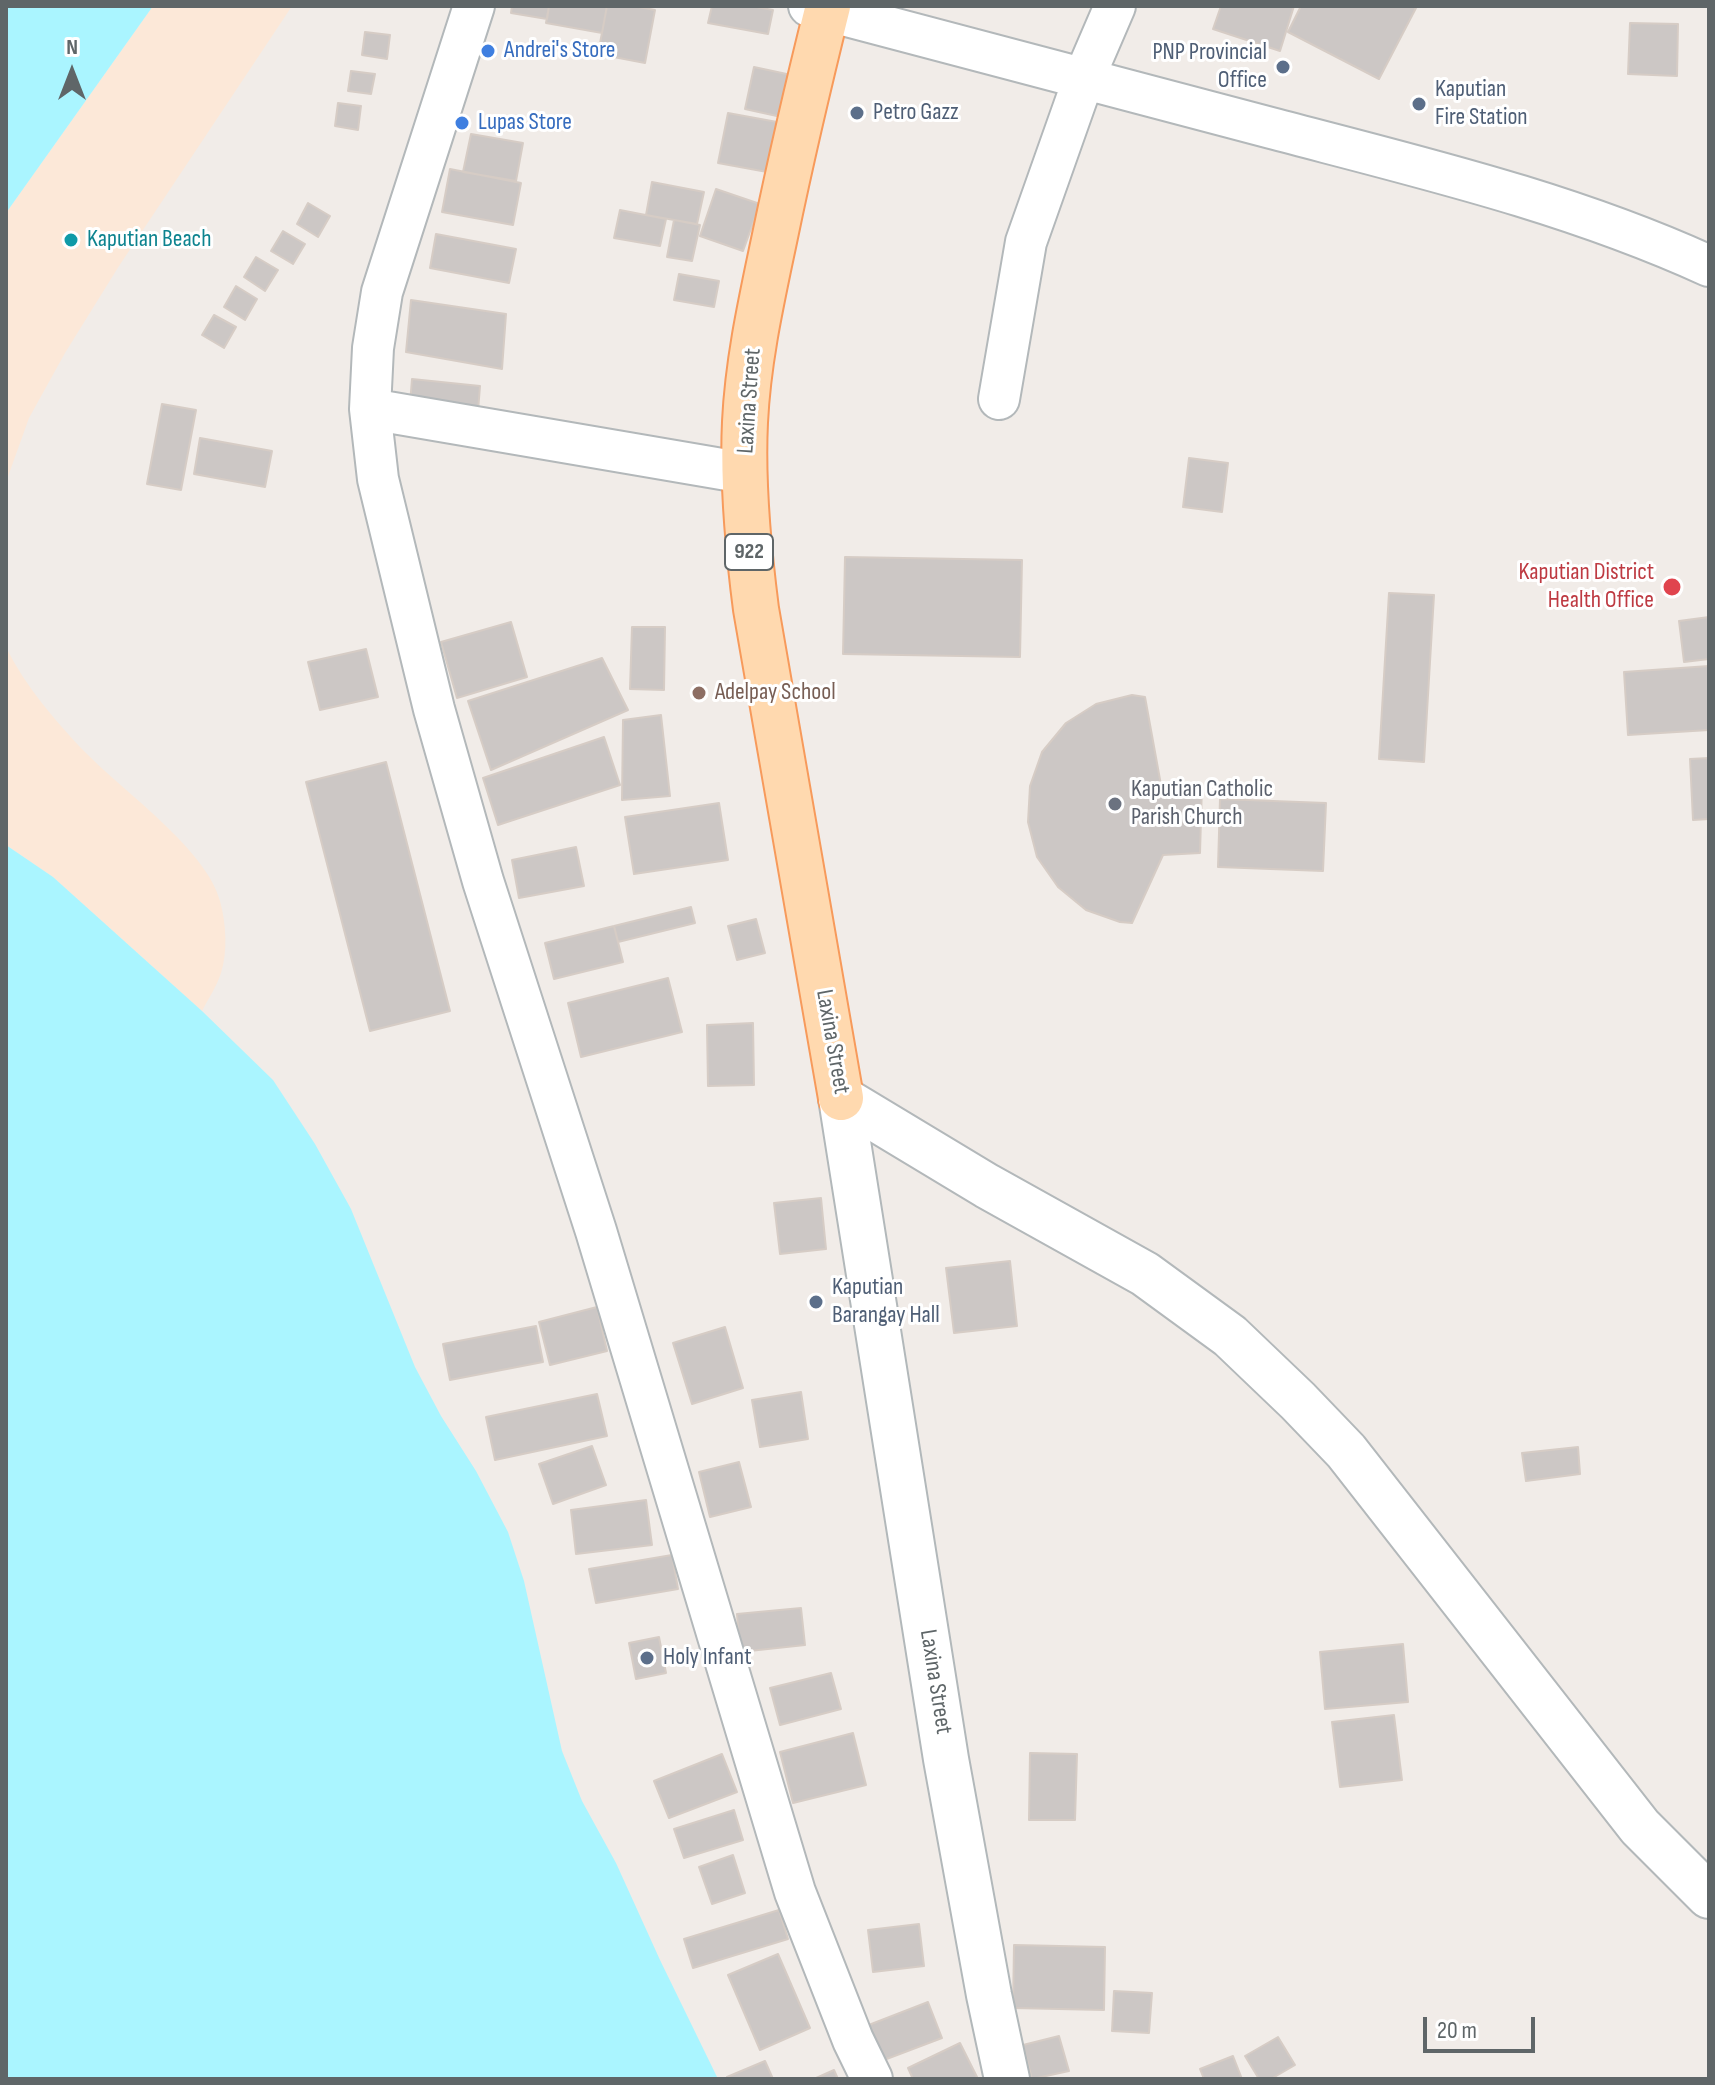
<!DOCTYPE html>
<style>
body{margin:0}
#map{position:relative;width:1715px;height:2085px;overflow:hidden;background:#f1ece8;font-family:"Sofia Sans Condensed",sans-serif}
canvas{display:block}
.frame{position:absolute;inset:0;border:8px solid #5f6668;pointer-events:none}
.north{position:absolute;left:32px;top:32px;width:80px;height:80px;-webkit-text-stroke:6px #fff;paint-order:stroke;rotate:0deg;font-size:22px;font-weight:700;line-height:32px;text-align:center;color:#5f6668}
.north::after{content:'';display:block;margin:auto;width:28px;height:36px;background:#5f6668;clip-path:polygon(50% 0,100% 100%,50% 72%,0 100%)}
.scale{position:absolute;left:1423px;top:2017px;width:112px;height:36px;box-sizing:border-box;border:4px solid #5f6668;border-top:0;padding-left:10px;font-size:24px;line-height:28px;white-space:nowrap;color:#5f6668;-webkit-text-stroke:6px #fff;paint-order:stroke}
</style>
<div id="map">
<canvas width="1715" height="2085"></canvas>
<div class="frame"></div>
<div class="north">N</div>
<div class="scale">20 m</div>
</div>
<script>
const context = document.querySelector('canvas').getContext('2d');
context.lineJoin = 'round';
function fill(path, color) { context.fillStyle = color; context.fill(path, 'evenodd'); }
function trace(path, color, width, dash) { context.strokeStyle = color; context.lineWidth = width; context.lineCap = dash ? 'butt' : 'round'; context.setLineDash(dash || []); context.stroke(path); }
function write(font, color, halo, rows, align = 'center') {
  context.font = font + ' "Sofia Sans Condensed",sans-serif'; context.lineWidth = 6; context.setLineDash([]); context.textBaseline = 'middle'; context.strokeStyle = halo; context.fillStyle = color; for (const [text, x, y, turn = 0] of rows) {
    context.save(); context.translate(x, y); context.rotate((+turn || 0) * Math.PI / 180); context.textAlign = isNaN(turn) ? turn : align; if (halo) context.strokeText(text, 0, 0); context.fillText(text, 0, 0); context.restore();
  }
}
fill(new Path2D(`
 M 153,6 L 292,6 L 119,266 L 65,353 L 29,418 L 6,482 L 6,213 Z
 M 6,647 C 25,686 56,722 86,753 C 123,791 207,850 220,901 C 226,923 228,951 221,973 C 217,986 208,999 202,1011 L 53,877 L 6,845 Z`), '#fce8d8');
fill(new Path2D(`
 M 6,6 L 153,6 L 6,213 Z
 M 6,845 L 53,877 L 202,1011 L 273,1080 L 315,1144 L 351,1209 L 415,1367 L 441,1416 L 476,1471 L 508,1532 L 524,1581 L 562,1751 L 582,1801 L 616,1863 L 660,1960 L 718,2079 L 6,2079 Z`), '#aaf5ff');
const building = new Path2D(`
 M 512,6 L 549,6 L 547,19 L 511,13 Z
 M 549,6 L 607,6 L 602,33 L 546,23 Z
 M 607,6 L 633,6 L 655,10 L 645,63 L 598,54 Z
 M 712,6 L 751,6 L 773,10 L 768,34 L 708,23 Z
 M 1221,6 L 1294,6 L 1280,51 L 1213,29 Z
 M 1301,6 L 1412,6 L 1416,8 L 1379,79 L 1288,32 Z
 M 1630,23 L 1678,24 L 1677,76 L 1628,74 Z
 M 365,32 L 390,35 L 387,59 L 362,55 Z
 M 754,67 L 796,76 L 786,118 L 745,109 Z
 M 351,71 L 375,74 L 371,94 L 348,91 Z
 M 338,103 L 361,106 L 358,130 L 335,126 Z
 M 728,113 L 788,124 L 778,174 L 718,163 Z
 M 471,134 L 523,143 L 516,181 L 463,172 Z
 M 450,169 L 521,183 L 513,225 L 442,212 Z
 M 652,182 L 704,192 L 697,224 L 646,215 Z
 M 716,189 L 760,204 L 743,251 L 700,236 Z
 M 308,203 L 330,216 L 318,237 L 297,224 Z
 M 620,210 L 666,219 L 660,246 L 614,238 Z
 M 674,220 L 700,225 L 692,261 L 667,257 Z
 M 283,231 L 305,244 L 293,264 L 271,251 Z
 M 436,234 L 516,249 L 509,283 L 430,268 Z
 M 256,257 L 278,270 L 265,291 L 244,277 Z
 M 679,274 L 719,281 L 714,307 L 674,300 Z
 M 236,286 L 257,299 L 245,320 L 224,307 Z
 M 411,300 L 506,314 L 502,369 L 406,352 Z
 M 214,315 L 236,327 L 224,348 L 202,335 Z
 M 412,379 L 480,386 L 478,411 L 410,404 Z
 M 162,404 L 196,410 L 181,490 L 147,484 Z
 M 200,438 L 272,451 L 265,487 L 194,474 Z
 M 1189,458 L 1228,463 L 1222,512 L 1183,507 Z
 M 845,557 L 1022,560 L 1020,657 L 843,654 Z
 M 1389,593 L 1434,595 L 1424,762 L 1379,759 Z
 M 1709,617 L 1709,659 L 1684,662 L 1679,621 Z
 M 511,622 L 527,677 L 457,698 L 441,642 Z
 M 632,627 L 665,627 L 664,690 L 630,689 Z
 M 366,649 L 378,697 L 320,710 L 308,662 Z
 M 602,658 L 628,710 L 491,770 L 468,701 Z
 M 1709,666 L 1709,730 L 1628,735 L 1624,672 Z
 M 1132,695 L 1145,697 L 1161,785 L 1202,785 L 1200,853 L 1163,855 L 1132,923 L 1120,922 L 1086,910 L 1058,887 L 1037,857 L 1028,822 L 1030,786 L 1042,752 L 1066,723 L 1096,704 Z
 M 661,715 L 670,796 L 622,800 L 623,720 Z
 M 604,737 L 620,785 L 498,825 L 483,778 Z
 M 1709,758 L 1709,819 L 1693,820 L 1690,759 Z
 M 386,762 L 450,1011 L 370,1031 L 306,782 Z
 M 1220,799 L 1326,803 L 1323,871 L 1218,867 Z
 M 719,803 L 728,860 L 634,874 L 625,817 Z
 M 576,847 L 584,886 L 519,898 L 512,860 Z
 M 691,907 L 695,923 L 618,942 L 614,926 Z
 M 756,919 L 765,953 L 737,960 L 728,926 Z
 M 614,926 L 623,962 L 554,979 L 545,943 Z
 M 668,978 L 682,1032 L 581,1057 L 568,1003 Z
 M 753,1023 L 754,1085 L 708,1086 L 707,1025 Z
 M 821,1198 L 826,1249 L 780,1254 L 774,1203 Z
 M 1010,1261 L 1017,1326 L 954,1333 L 946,1268 Z
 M 597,1307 L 607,1351 L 550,1365 L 539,1322 Z
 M 536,1326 L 543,1362 L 450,1380 L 443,1344 Z
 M 725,1327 L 743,1388 L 692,1404 L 673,1343 Z
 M 801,1392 L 808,1439 L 760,1447 L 752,1400 Z
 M 597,1394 L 607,1436 L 495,1460 L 486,1417 Z
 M 592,1446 L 606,1485 L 553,1504 L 539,1464 Z
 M 1578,1447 L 1580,1474 L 1526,1481 L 1522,1453 Z
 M 739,1462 L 751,1507 L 710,1517 L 699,1472 Z
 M 646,1500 L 652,1545 L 576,1554 L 571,1510 Z
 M 672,1555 L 678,1589 L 596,1603 L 589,1569 Z
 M 801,1608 L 805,1645 L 740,1652 L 737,1614 Z
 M 659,1637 L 666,1673 L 636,1679 L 629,1643 Z
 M 1403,1644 L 1408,1702 L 1325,1709 L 1320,1652 Z
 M 831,1673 L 841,1709 L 780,1725 L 770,1688 Z
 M 1394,1715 L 1402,1780 L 1340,1787 L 1332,1722 Z
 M 853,1733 L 866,1785 L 793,1803 L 780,1752 Z
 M 1030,1753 L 1077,1754 L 1075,1820 L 1029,1820 Z
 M 722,1754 L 737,1792 L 669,1818 L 654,1781 Z
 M 734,1810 L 743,1840 L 684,1858 L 674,1829 Z
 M 733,1855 L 745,1893 L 712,1904 L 699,1867 Z
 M 779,1910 L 788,1939 L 693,1968 L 684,1939 Z
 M 919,1924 L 924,1966 L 873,1972 L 868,1930 Z
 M 1014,1945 L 1105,1947 L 1104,2010 L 1013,2008 Z
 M 778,1954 L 810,2028 L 760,2050 L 728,1975 Z
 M 1114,1991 L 1152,1993 L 1149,2033 L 1112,2031 Z
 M 928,2002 L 942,2038 L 876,2063 L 861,2028 Z
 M 1059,2036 L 1069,2071 L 1032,2079 L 1023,2045 Z
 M 1278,2037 L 1295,2065 L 1271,2079 L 1259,2079 L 1245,2056 Z
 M 960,2043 L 978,2079 L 913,2079 L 908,2068 Z
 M 1233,2056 L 1242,2079 L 1204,2079 L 1200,2069 Z
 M 765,2061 L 773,2079 L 728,2079 L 727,2077 Z
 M 834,2070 L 838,2079 L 814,2079 Z`);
fill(building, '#ccc7c5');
trace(building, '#d6ccc5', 2);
const minor = new Path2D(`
 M 474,6 L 382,292 L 373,348 L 370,409 L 378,479 L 434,709 L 483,881 L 596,1231 L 795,1892 L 853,2040 L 872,2079
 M 809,6 C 963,46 1117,88 1271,128 C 1419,167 1569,202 1709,266
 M 999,399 L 1026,242 L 1084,78 L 1115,6
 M 370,409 L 745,473`);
const tertiary = new Path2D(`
 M 841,1098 L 987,1186 L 1145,1274 L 1230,1336 L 1298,1401 L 1346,1451 L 1640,1827 L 1709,1896`);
const secondary = new Path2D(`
 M 841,1098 L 946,1759 L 989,1995 L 1007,2079`);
const primary = new Path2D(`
 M 828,6 C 809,82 791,159 775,236 C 762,298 748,359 745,422 C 742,484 748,547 756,609 L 841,1098`);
trace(minor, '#b3b8ba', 44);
trace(tertiary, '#b3b8ba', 48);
trace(secondary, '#b2b8ba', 48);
trace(primary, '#f79a5b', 48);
trace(minor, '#fff', 40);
trace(tertiary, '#fff', 44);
trace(secondary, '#fff', 44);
trace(primary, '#ffd9af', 44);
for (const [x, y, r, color] of [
 [488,51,8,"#3f7fe0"],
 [1283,67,8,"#5c6f8a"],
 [1419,104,8,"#5c6f8a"],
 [857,113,8,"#5c6f8a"],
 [462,123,8,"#3f7fe0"],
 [71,240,8,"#0f9aa8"],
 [1672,587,10,"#e0444e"],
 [699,693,8,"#8d6e63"],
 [1115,804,8,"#6b7280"],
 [816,1302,8,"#5c6f8a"],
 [647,1658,8,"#5c6f8a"]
]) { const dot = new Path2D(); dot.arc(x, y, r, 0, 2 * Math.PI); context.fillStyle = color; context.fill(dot); trace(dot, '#fff', 3); }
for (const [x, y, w] of [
 [749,552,48]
]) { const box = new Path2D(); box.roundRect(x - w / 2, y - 18, w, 36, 6); context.fillStyle = '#fff'; context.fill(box); trace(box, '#5f6668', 2); }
write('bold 22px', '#5f6668', null, [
 ["922",749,552]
]);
write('24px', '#366cbe', '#fff', [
 ["Andrei's Store",504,51],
 ["Lupas Store",478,123]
], 'left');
write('24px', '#4e5e75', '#fff', [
 ["PNP Provincial",1267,53,"right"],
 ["Office",1267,81,"right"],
 ["Kaputian",1435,90],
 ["Fire Station",1435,118],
 ["Petro Gazz",873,113],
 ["Kaputian",832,1288],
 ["Barangay Hall",832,1316],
 ["Holy Infant",663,1658]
], 'left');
write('24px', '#0d838f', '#fff', [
 ["Kaputian Beach",87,240]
], 'left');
write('24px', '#5f6668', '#fff', [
 ["Laxina Street",750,401,-86],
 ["Laxina Street",832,1042,80],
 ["Laxina Street",935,1682,81]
]);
write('24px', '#be3a42', '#fff', [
 ["Kaputian District",1654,573],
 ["Health Office",1654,601]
], 'right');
write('24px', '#785e54', '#fff', [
 ["Adelpay School",715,693]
], 'left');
write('24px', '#5b616d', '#fff', [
 ["Kaputian Catholic",1131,790],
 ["Parish Church",1131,818]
], 'left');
</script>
